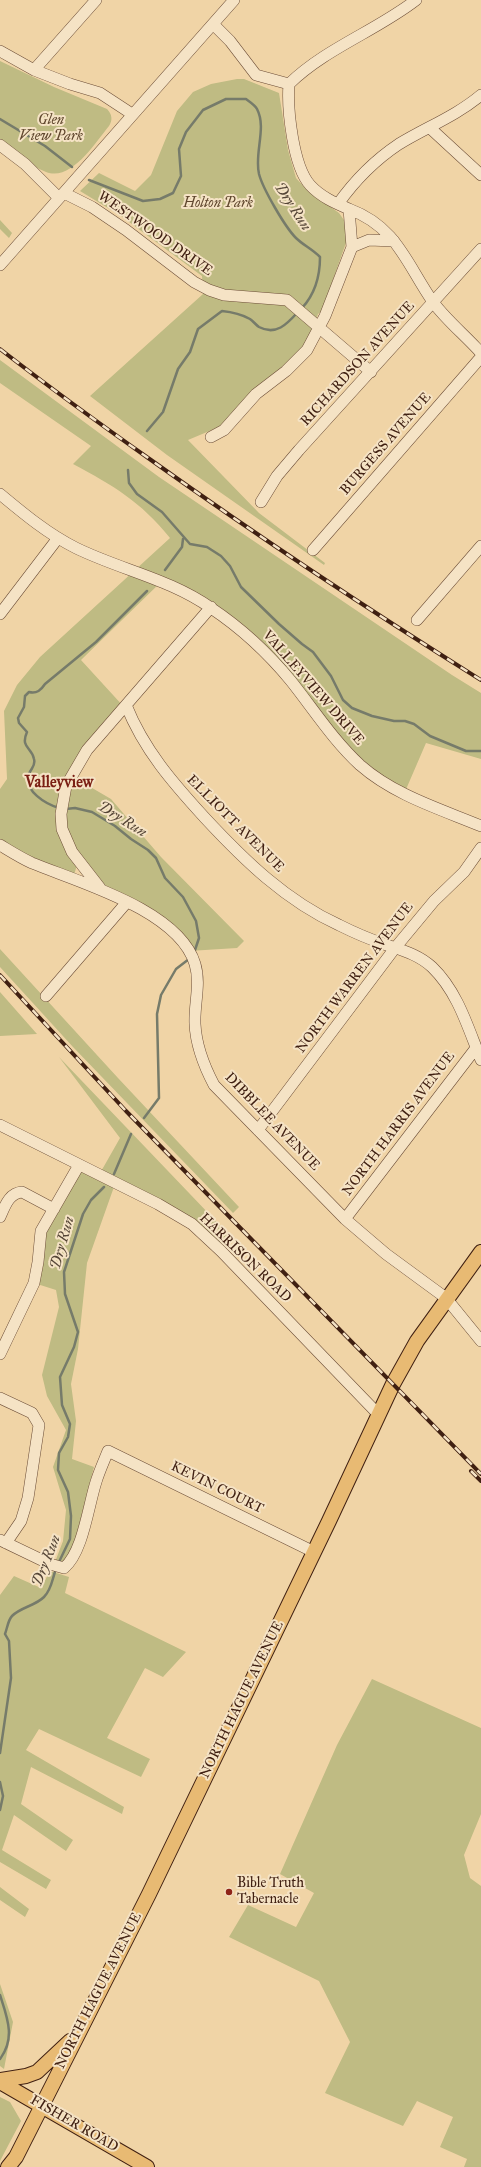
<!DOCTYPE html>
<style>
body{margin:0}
canvas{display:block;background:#f0d4a6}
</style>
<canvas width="481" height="2167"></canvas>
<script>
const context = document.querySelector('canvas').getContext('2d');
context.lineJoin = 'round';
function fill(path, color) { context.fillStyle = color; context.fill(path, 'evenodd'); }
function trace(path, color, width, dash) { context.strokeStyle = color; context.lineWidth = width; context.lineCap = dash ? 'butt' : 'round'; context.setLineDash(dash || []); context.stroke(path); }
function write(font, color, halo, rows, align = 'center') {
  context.font = font + ' "IM FELL Great Primer",serif'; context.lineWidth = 4; context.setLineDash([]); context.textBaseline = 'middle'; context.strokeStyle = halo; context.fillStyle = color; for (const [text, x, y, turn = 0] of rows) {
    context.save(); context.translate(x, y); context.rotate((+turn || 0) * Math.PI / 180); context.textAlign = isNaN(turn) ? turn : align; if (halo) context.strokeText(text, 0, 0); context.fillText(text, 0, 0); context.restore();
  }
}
fill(new Path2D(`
 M 0,61 L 54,87 L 107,109 C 112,114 113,120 109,126 C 95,143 71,182 46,172 C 30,166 14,151 0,140 Z
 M 237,79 L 244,79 L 279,93 L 288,150 L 296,178 L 307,190 L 339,213 L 346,223 L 348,237 L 322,311 L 318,314 L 308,343 L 226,424 L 188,440 L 259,513 L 325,563 L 324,565 L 167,455 L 90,396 L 203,294 L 202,276 L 121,216 L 80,191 L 99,173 L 135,191 L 151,175 L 177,111 L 193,92 L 211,84 Z
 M 0,220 L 12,233 L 9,238 L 0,229 Z
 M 0,360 L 159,477 L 452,675 L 481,693 L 481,759 L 426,743 L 404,794 L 373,775 L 258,645 L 162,581 L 81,660 L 124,707 L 67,786 L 87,785 L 111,799 L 161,857 L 244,941 L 237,948 L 189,951 L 183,942 L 114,895 L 78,862 L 73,878 L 0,845 L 0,789 L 7,779 L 4,711 L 17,685 L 40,657 L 170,538 C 140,501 114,486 73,464 L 91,446 L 0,383 Z
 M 0,949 L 118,1078 L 239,1207 L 233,1213 L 73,1047 L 0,967 Z
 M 0,992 L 37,1034 L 0,1036 Z
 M 59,1057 L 233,1239 L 221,1251 L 206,1238 L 115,1184 L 87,1263 L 78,1349 L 71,1384 L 76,1421 L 72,1459 L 94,1467 L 73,1549 L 64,1565 L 55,1562 L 63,1541 L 66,1510 L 53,1467 L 66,1430 L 47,1396 L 42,1375 L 59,1307 L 56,1290 L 34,1283 L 39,1246 L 79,1165 L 99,1175 L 120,1138 Z
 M 50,1571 L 69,1577 L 65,1593 L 186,1652 L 163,1677 L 145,1668 L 107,1738 L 150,1759 L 141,1777 L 39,1729 L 26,1750 L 124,1807 L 122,1814 L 31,1767 L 21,1804 L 73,1840 L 66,1851 L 14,1815 L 2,1850 L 51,1880 L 46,1889 L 0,1862 L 0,1595 L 14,1576 L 41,1588 Z
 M 372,1679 L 481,1728 L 481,1814 L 464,1855 L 470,1878 L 481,1886 L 481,2167 L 464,2167 L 467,2159 L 440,2147 L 453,2117 L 417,2101 L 403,2126 L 325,2093 L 350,2042 L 319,1981 L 229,1937 L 248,1905 L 296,1927 L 314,1893 L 280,1874 L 337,1745 Z
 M 0,1887 L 29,1909 L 25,1917 L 0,1900 Z
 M 0,1984 L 13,2022 L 4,2069 L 0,2066 Z
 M 0,2097 L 10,2102 L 21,2121 L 0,2161 Z`), '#bfbb83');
trace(new Path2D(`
 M 0,119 L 45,146 L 72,167
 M 89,180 L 143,201 L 160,199 L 173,193 L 181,176 L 179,149 L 186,132 L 203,110 L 226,99 L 246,99 C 250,102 255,105 257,109 C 267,128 254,153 259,174 C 263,189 285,227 296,238 C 303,245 312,249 320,257 C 320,276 315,294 302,308
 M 147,431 L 163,412 L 178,369 L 190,352 L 198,329 L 222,311 C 232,312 241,314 250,319 C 253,321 256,325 259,327 C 276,336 287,324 297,313
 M 128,470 L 129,483 L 137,494 L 162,512 L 190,544 L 207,547 L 221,556 L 230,566 L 241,587 L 279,624 L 302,644 L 313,652 L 331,676 L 343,700 L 352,708 L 372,716 L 394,721 L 405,721 L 414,724 L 430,736 L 466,751 L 481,751
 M 165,570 L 182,547 L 183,539
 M 59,808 C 46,804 23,791 29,774 C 31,768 36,766 34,759 C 32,747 20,748 27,732 L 19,723 L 18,718 L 24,707 L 25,696 L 29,692 C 37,694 41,690 45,684 L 96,642 L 147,591
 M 66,809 L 75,808 L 92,812 L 115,826 L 131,839 L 148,850 L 156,858 L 165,878 L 183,897 L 196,921 L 199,938 L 194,953
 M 144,1118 L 159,1098 L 157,1014 L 161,995 L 176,969 L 189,959
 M 114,1174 L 131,1134
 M 58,1564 L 70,1539 L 71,1516 L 68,1492 L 58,1470 L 59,1453 L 68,1437 L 70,1424 L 62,1405 L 60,1377 L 74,1347 L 78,1332 L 65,1294 L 64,1272 L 83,1214 L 91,1200 L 104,1187
 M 0,1753 L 11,1678 L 9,1641 L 5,1634 C 7,1629 8,1620 12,1616 C 21,1607 35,1606 44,1597 C 52,1589 52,1579 56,1569
 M 0,1782 L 3,1796 L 0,1810
 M 0,1995 C 7,2017 16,2038 0,2059`), '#767b6a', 2.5);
const minor = new Path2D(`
 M 213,24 L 230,41 L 256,75 L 289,84
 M 0,51 L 34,70 L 70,84 L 100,93 L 132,114
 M 34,70 L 96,0
 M 430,128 L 481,175
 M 0,145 L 25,164 L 59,198
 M 64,193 L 92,207 L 126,230 L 194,282 L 209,290 L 224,295 L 287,300 L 371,372
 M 338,204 C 355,180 375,160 399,144 C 427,127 456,116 481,95
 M 349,209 C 397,227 406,263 433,302 C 446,320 466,336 481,353
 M 352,247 L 369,240 L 394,241
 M 0,265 L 234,0
 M 211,437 L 224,430 L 256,394 L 286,371 L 307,350 L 325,316 L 352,247 L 349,209 C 335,203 321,197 310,185 C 293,166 287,109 289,84 C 326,48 376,31 416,0
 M 0,494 C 24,514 48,534 76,548 C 121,570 170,579 211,608 C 241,628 268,653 291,681 C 314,710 333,740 360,765 C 394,795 440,809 481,826
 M 261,502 L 277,476 L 299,450 L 481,249
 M 313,550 L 481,357
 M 0,614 L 58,538
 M 417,620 L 481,546
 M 126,705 C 144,750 173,783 205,818 C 244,860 286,901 339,925 C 353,932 369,939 384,944 C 401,950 418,954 432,967 C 458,992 468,1028 481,1060
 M 0,845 C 10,851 21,858 32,863 C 78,882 179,910 195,964 C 201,984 194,1004 195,1024 C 196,1046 204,1066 214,1085 L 345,1219 L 386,1254 L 446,1298 L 481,1341
 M 100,888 L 72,852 L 62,829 L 61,814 L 66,786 L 87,750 L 211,607
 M 46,996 L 127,902
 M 0,1125 L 158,1204 L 192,1224 L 221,1251 L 379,1415
 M 258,1130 L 395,948 L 434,901 L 464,872 L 481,848
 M 0,1217 C 5,1206 9,1193 22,1192 L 54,1209
 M 345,1219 L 476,1048
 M 0,1354 L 34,1283 L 38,1262 L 41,1231 L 79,1165
 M 0,1398 L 32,1413 L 39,1425 L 28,1498 L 21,1521 L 6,1543
 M 0,1540 L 50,1564 L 64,1568 C 83,1552 88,1507 96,1482 C 99,1472 104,1461 108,1451 L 314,1552`);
const major = new Path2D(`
 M 0,2080 L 26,2076 L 37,2072 L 70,2041
 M 0,2082 L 147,2167
 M 8,2167 L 16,2157 L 149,1894 L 329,1521 L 393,1384 L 417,1341 L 481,1252`);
trace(minor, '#6c4d37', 12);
trace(major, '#402012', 16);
trace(minor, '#f5e3c5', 11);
trace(major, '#e8ba73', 14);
const rail = new Path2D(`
 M 0,349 C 49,387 100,424 151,460 C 259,537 369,610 481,680
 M 0,975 L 126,1111 L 481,1474
 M 471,1471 L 481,1481`);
trace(rail, '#402012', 4);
trace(rail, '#f5e3c5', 2.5, [8]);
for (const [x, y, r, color] of [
 [229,1892,4,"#8f2418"]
]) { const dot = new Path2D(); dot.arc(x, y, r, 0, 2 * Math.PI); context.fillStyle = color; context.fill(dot); trace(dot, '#f5e3c5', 1.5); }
write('italic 14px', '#60472e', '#f5e3c5', [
 ["Glen",51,121],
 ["View Park",51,137],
 ["Holton Park",218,204]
]);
write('14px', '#402012', '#f5e3c5', [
 ["WESTWOOD DRIVE",155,234,35],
 ["RICHARDSON AVENUE",358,364,-48],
 ["BURGESS AVENUE",386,444,-49],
 ["VALLEYVIEW DRIVE",313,688,49],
 ["ELLIOTT AVENUE",235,824,45],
 ["NORTH WARREN AVENUE",355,978,-53],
 ["DIBBLEE AVENUE",272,1122,46],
 ["NORTH HARRIS AVENUE",399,1124,-53],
 ["HARRISON ROAD",245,1258,44],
 ["KEVIN COURT",217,1488,26],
 ["NORTH HAGUE AVENUE",242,1700,-64],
 ["NORTH HAGUE AVENUE",99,1991,-63],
 ["FISHER ROAD",74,2124,30]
]);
write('14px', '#402012', '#f5e3c5', [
 ["Bible Truth",237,1884],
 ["Tabernacle",237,1900]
], 'left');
write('italic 15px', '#564637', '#f5e3c5', [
 ["Dry Run",292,207,57],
 ["Dry Run",122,820,32],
 ["Dry Run",63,1243,-74],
 ["Dry Run",47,1561,-68]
]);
write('bold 16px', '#7a1f14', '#f5e3c5', [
 ["Valleyview",59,783]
]);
</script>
